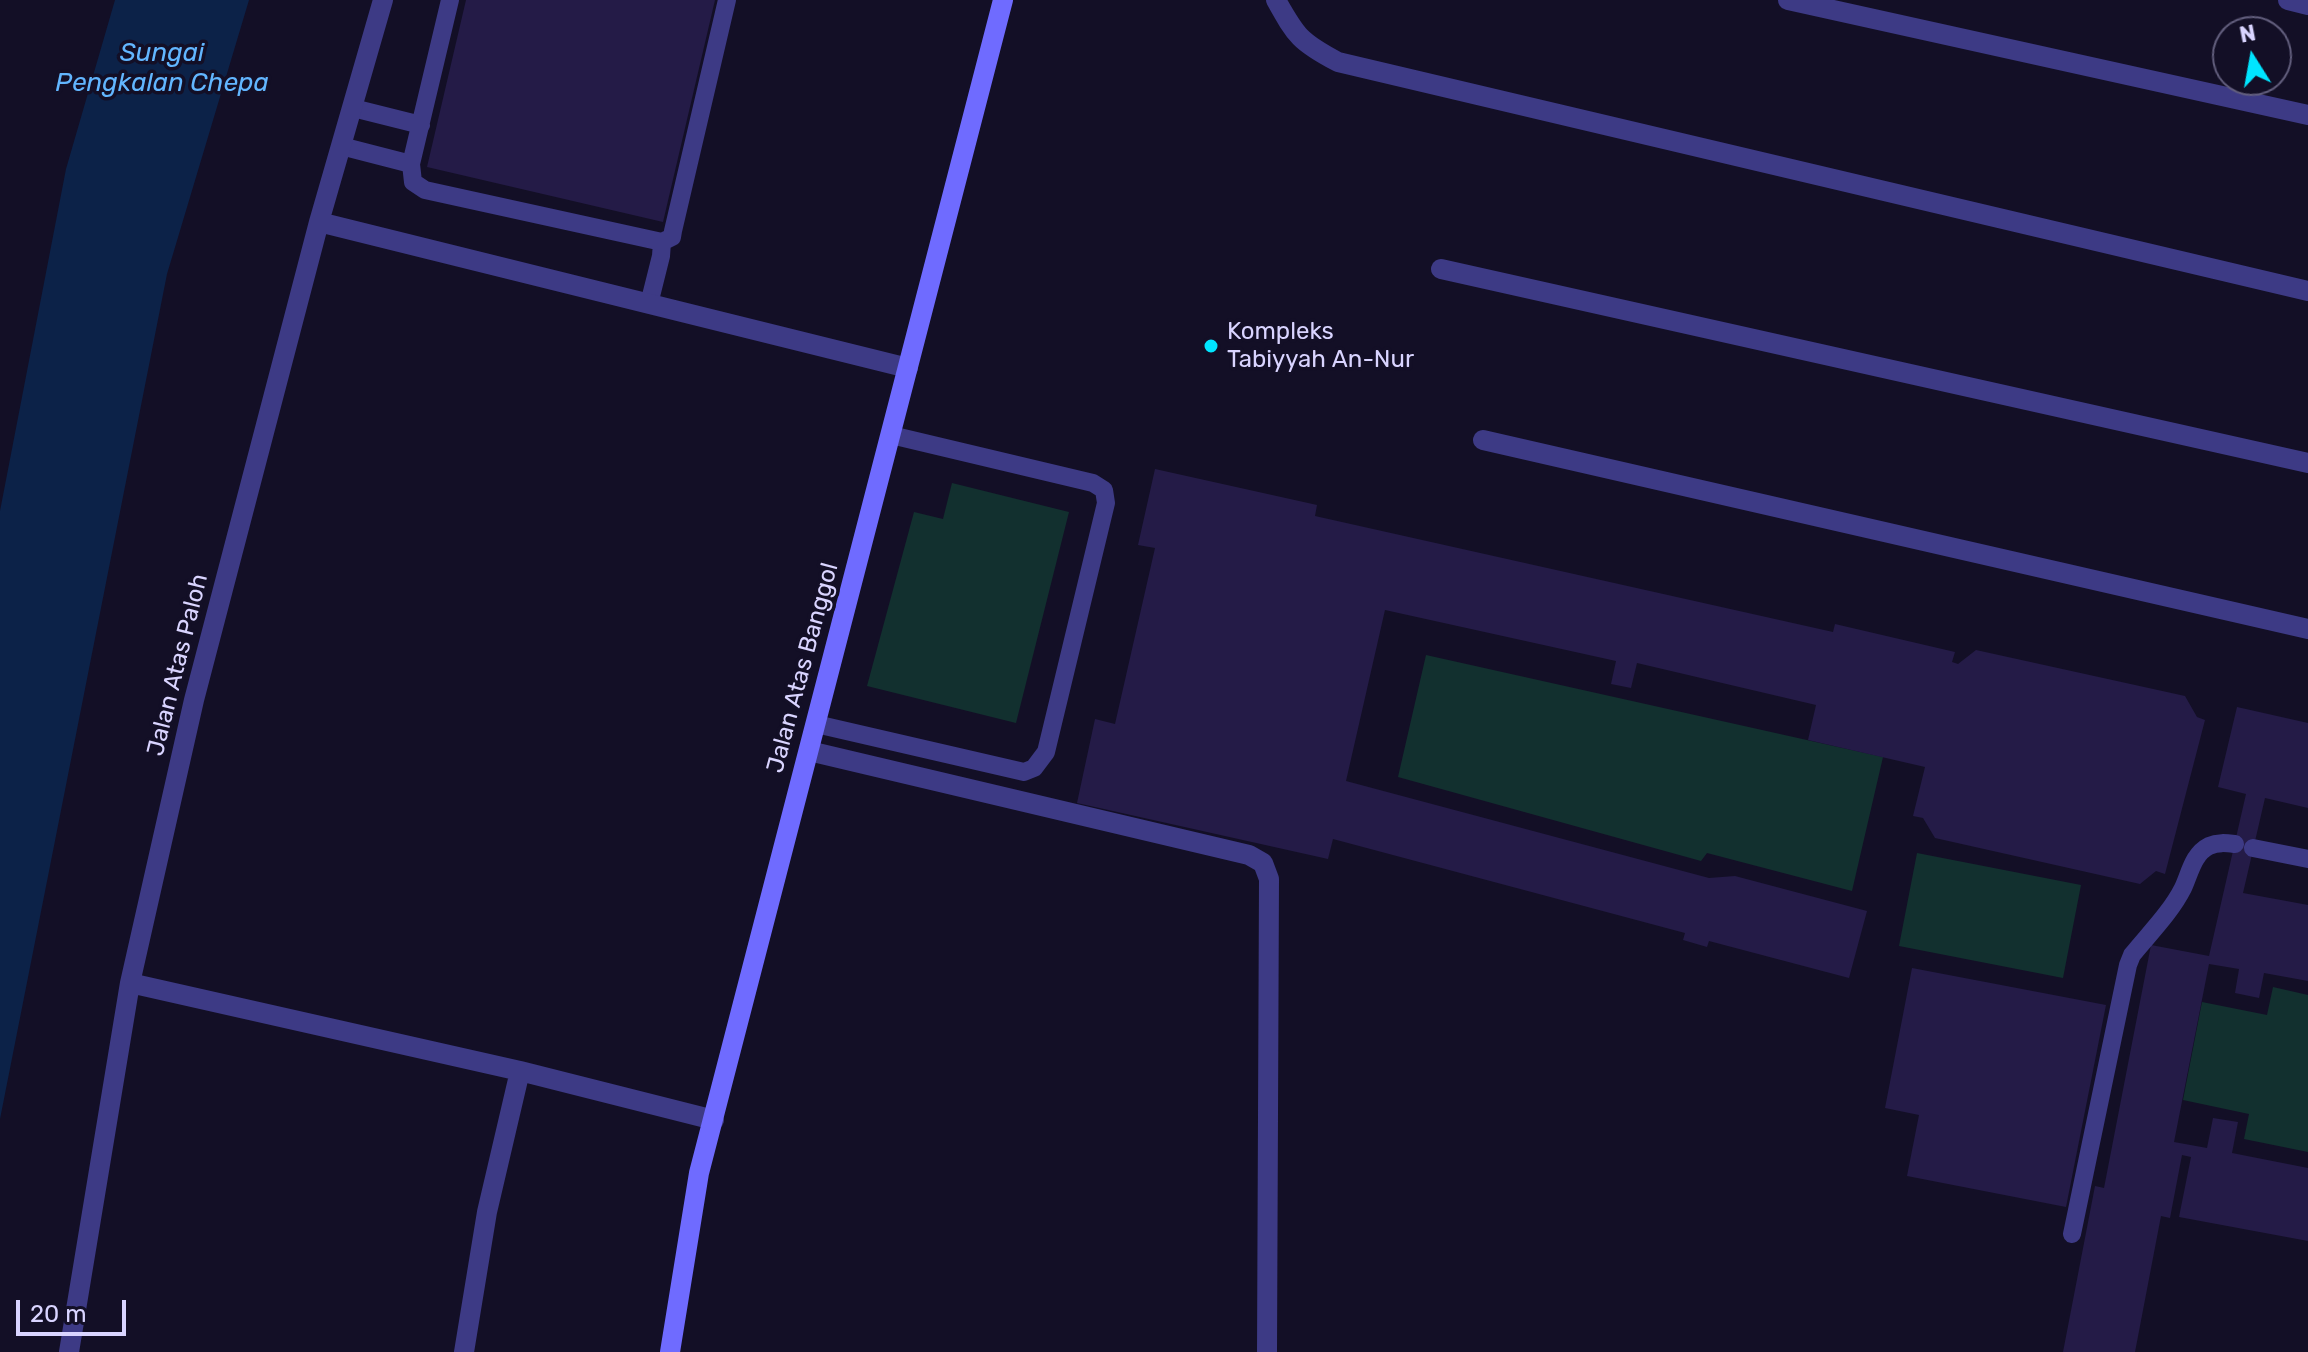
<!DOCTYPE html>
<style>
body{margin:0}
#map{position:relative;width:2308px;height:1352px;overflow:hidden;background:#130f26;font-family:Rubik,sans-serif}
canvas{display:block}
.north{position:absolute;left:2212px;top:16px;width:80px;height:80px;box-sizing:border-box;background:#130f26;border:2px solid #625e7d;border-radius:50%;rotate:349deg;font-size:22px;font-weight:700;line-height:32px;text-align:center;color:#d9d4ff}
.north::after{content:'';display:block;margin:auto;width:28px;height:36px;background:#00e5ff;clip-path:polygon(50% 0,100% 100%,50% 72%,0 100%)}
.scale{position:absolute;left:16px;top:1300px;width:110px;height:36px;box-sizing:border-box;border:4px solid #d9d4ff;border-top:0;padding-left:10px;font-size:24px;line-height:28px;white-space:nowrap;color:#d9d4ff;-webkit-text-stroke:6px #130f26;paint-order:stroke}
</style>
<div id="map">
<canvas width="2308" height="1352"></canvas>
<div class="north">N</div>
<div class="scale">20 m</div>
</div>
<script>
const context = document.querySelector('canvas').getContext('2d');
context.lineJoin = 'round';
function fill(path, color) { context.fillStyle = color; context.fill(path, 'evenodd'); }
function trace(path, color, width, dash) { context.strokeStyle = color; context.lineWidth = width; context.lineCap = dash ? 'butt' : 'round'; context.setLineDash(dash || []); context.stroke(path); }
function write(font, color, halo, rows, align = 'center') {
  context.font = font + ' Rubik,sans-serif'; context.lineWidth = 7; context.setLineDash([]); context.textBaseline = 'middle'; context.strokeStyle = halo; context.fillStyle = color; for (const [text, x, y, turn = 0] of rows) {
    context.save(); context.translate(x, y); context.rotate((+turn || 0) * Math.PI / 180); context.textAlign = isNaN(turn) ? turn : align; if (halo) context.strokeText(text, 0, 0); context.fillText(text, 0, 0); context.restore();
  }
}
fill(new Path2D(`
 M 952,483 L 1069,512 L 1016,723 L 867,686 L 914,512 L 943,519 Z
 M 1426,655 L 1883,757 L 1852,891 L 1707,853 L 1701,861 L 1398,777 Z
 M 1917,853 L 2081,885 L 2063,978 L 1899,946 Z
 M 2273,987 L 2308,995 L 2308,1152 L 2244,1139 L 2249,1114 L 2183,1100 L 2202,1002 L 2267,1015 Z`), '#12302f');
fill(new Path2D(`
 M 115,0 L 249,0 L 167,274 L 0,1119 L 0,511 L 66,169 Z`), '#0c2248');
fill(new Path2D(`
 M 466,0 L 715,0 L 663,222 L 427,167 Z
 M 1155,469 L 1317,505 L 1315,516 L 1833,632 L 1835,624 L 1955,652 L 1952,662 L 1958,664 L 1976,650 L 2185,696 L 2197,717 L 2205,720 L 2165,874 L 2156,871 L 2140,884 L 1935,838 L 1923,818 L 1913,816 L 1925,767 L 1808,740 L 1816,705 L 1637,663 L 1631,688 L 1611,684 L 1616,661 L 1385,610 L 1346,781 L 1709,878 L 1735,876 L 1867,911 L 1849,978 L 1709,941 L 1707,947 L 1683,940 L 1685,933 L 1333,839 L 1328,859 L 1077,803 L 1095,719 L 1115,724 L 1155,548 L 1138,545 Z
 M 2237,707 L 2308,723 L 2308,808 L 2265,798 L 2243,893 L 2308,905 L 2308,981 L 2264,973 L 2259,998 L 2235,993 L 2239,969 L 2209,964 L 2174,1142 L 2207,1148 L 2213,1118 L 2238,1122 L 2232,1153 L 2308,1168 L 2308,1241 L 2179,1217 L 2191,1157 L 2182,1155 L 2170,1218 L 2161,1216 L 2135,1352 L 2063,1352 L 2095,1186 L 2104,1188 L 2151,945 L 2209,956 L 2246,794 L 2218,787 Z
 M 1912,968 L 2106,1005 L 2066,1207 L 1907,1176 L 1919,1115 L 1885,1108 Z`), '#241b47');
trace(new Path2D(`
 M 450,0 L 411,164 L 413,182 L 425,190 L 662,242 L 672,237 L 673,231 L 727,0
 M 353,108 L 421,125
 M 341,146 L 411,164
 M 649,304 L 661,256 L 662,242
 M 816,724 L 1024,772 L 1034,768 L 1046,752 L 1106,503 L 1104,490 L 1093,483 L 891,435
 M 2253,848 L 2308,859
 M 2072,1234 L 2128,965 L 2132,955 C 2149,934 2171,912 2183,888 C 2190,873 2193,854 2209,846 C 2218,842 2226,843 2235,844`), '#3d3a85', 18);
trace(new Path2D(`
 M 1276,0 C 1296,36 1300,42 1338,62 L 2308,291
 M 1788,0 L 2308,115
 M 2288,0 L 2308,5
 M 319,222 L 908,368
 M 1441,269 L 2308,463
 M 1483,440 L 2308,629
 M 809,751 L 1249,855 L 1263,863 L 1269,879 L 1267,1352
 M 130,983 L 520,1071 L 714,1120
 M 69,1352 L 130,983 L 194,700 L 319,222 L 383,0
 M 464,1352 L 487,1212 L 520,1071`), '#3d3a85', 20);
trace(new Path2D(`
 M 670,1352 L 699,1173 L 1003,0`), '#6f6bff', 20);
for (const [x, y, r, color] of [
 [1211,346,8,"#00e5ff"]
]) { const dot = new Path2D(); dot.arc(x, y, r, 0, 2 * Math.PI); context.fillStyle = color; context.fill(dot); trace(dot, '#130f26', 3); }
write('24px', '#d9d4ff', '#130f26', [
 ["Kompleks",1227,332],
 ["Tabiyyah An-Nur",1227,360]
], 'left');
write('24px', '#d9d4ff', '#130f26', [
 ["Jalan Atas Paloh",178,665,-76],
 ["Jalan Atas Banggol",803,668,-75]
]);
write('italic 26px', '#62b6ff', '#130f26', [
 ["Sungai",162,53],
 ["Pengkalan Chepa",162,83]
]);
</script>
